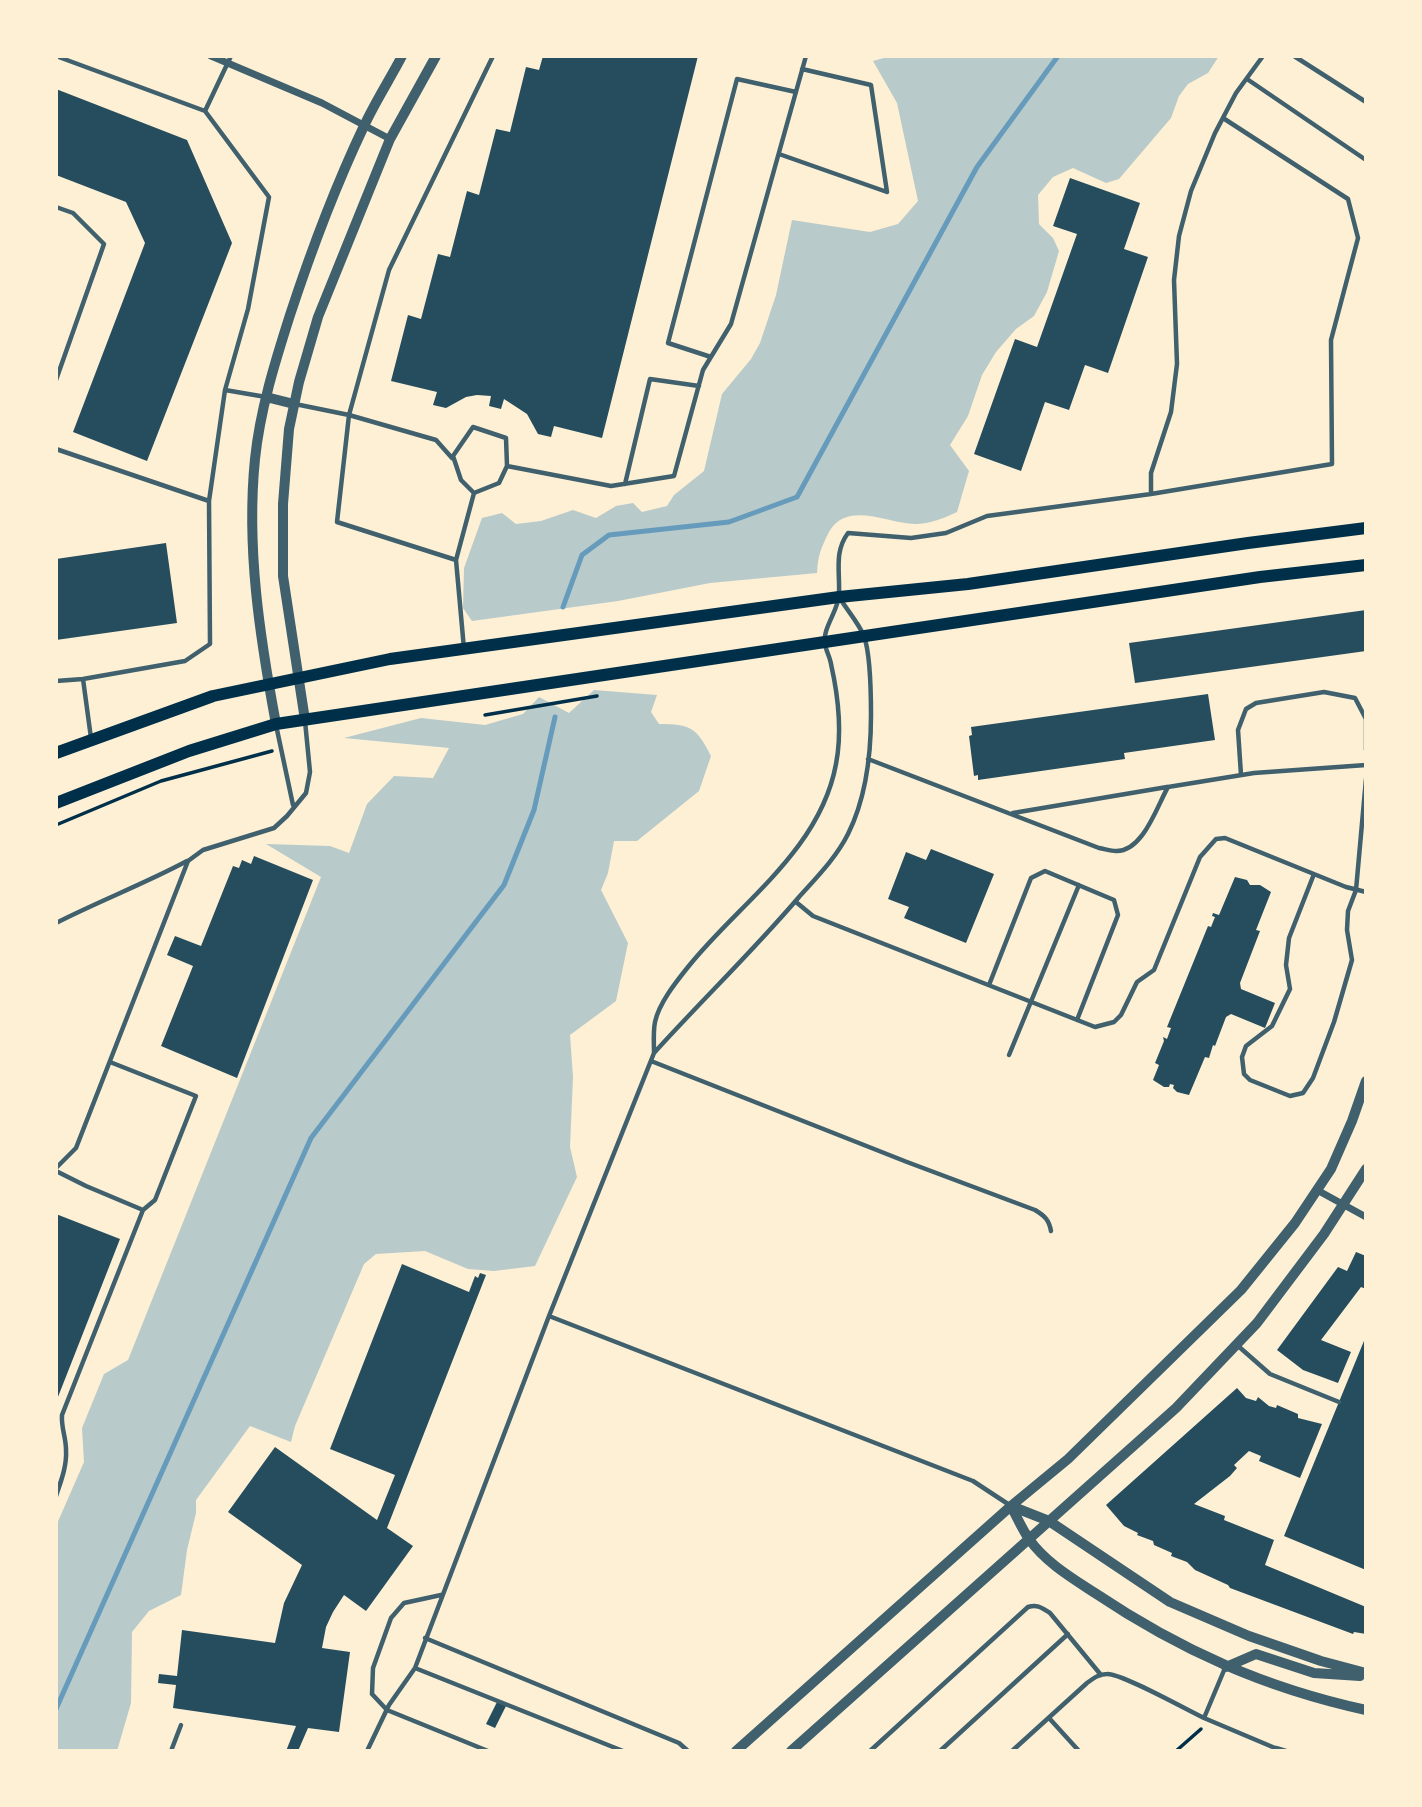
<!DOCTYPE html>
<style>
body{margin:0}
#map{position:relative;width:1422px;height:1807px;overflow:hidden;background:#fdf0d5;font-family:"Fira Sans",sans-serif}
canvas{display:block}
.frame{position:absolute;inset:0;border:58px solid #fdf0d5;pointer-events:none}
</style>
<div id="map">
<canvas width="1422" height="1807"></canvas>
<div class="frame"></div>
</div>
<script>
const context = document.querySelector('canvas').getContext('2d');
context.lineJoin = 'round';
function fill(path, color) { context.fillStyle = color; context.fill(path, 'evenodd'); }
function trace(path, color, width, dash) { context.strokeStyle = color; context.lineWidth = width; context.lineCap = dash ? 'butt' : 'round'; context.setLineDash(dash || []); context.stroke(path); }
fill(new Path2D(`
 M 891,56 L 1219,56 L 1208,73 L 1188,84 L 1179,96 L 1171,118 L 1119,179 L 1106,183 L 1073,168 L 1053,177 L 1038,195 L 1039,224 L 1053,238 L 1059,251 L 1047,292 L 1034,316 L 1016,329 L 996,352 L 982,375 L 968,416 L 950,445 L 969,471 L 957,512 C 944,518 930,524 915,524 C 888,524 847,500 829,532 C 821,548 818,555 817,573 L 710,583 L 618,601 L 472,621 L 463,608 L 464,568 L 482,518 L 502,513 L 516,524 L 541,521 L 573,510 L 596,518 L 616,506 L 633,503 L 642,512 L 667,506 L 674,495 L 704,471 L 722,394 L 751,359 L 760,343 L 776,295 L 792,220 L 870,232 L 898,224 L 918,201 L 897,103 L 873,61 Z
 M 594,690 L 657,695 L 651,712 L 659,724 C 691,724 697,728 711,756 L 699,791 L 637,841 L 614,841 L 608,873 L 601,890 L 628,943 L 616,1001 L 570,1035 L 573,1077 L 570,1147 L 577,1177 L 535,1266 L 494,1271 L 468,1269 L 425,1251 L 376,1254 L 364,1264 L 295,1426 L 291,1442 L 250,1426 L 196,1500 L 196,1513 L 187,1550 L 181,1595 L 149,1611 L 132,1632 L 131,1703 L 117,1751 L 56,1751 L 56,1526 L 84,1462 L 82,1428 L 104,1374 L 128,1360 L 321,877 L 266,844 L 330,846 L 349,853 L 367,804 L 394,776 L 433,778 L 449,748 L 344,738 L 421,718 L 485,725 L 523,714 L 539,697 L 569,713 Z`), '#b9caca');
trace(new Path2D(`
 M 563,607 L 582,555 L 609,535 L 729,522 L 797,497 L 977,167 L 1058,56
 M 56,1709 L 311,1138 L 504,885 L 534,810 L 555,717`), '#669bbc', 5);
fill(new Path2D(`
 M 543,56 L 698,56 L 602,438 L 554,426 L 551,437 L 538,434 L 527,414 L 504,399 L 501,409 L 489,406 L 491,396 L 477,395 L 466,397 L 446,408 L 433,405 L 437,392 L 391,381 L 408,315 L 421,319 L 438,254 L 450,257 L 467,191 L 479,195 L 496,129 L 510,132 L 526,67 L 539,70 Z
 M 56,89 L 187,140 L 232,243 L 147,461 L 73,432 L 145,243 L 126,202 L 56,175 Z
 M 1070,178 L 1140,203 L 1124,249 L 1148,257 L 1108,373 L 1085,365 L 1069,410 L 1045,402 L 1021,471 L 974,454 L 1015,339 L 1037,347 L 1077,234 L 1053,226 Z
 M 166,543 L 177,623 L 56,640 L 56,559 Z
 M 1366,610 L 1366,651 L 1135,683 L 1129,643 Z
 M 1208,694 L 1215,740 L 1124,753 L 1125,759 L 978,780 L 978,775 L 974,776 L 969,736 L 972,735 L 971,727 Z
 M 931,849 L 994,874 L 966,943 L 904,918 L 909,907 L 888,899 L 906,852 L 926,860 Z
 M 254,856 L 313,880 L 237,1078 L 161,1046 L 193,966 L 167,955 L 175,936 L 201,946 L 233,866 L 239,868 L 242,860 L 251,864 Z
 M 1235,877 L 1247,880 L 1250,885 L 1260,885 L 1271,892 L 1256,930 L 1260,931 L 1240,983 L 1241,989 L 1275,1003 L 1265,1028 L 1231,1014 L 1226,1017 L 1215,1046 L 1213,1045 L 1209,1058 L 1205,1057 L 1189,1095 L 1177,1092 L 1173,1088 L 1174,1085 L 1170,1084 L 1169,1087 L 1164,1087 L 1153,1080 L 1159,1065 L 1155,1063 L 1164,1041 L 1163,1037 L 1167,1039 L 1171,1028 L 1167,1027 L 1208,926 L 1211,927 L 1215,917 L 1212,916 L 1213,913 L 1219,915 Z
 M 56,1214 L 120,1239 L 56,1402 Z
 M 1356,1252 L 1366,1256 L 1366,1289 L 1361,1287 L 1321,1340 L 1351,1352 L 1338,1383 L 1303,1370 L 1277,1350 L 1338,1267 L 1347,1271 Z
 M 402,1264 L 469,1292 L 475,1276 L 478,1278 L 480,1273 L 486,1275 L 387,1528 L 413,1546 L 366,1611 L 344,1595 L 333,1612 L 326,1627 L 322,1648 L 350,1652 L 339,1732 L 308,1728 L 298,1751 L 286,1751 L 296,1726 L 173,1708 L 176,1685 L 158,1683 L 159,1674 L 177,1676 L 182,1630 L 275,1643 L 284,1603 L 302,1565 L 228,1512 L 275,1447 L 377,1520 L 395,1475 L 330,1449 Z
 M 1366,1336 L 1366,1570 L 1284,1536 Z
 M 1237,1388 L 1246,1398 L 1256,1401 L 1258,1397 L 1269,1406 L 1276,1408 L 1277,1405 L 1298,1414 L 1298,1418 L 1322,1424 L 1300,1478 L 1259,1461 L 1261,1456 L 1249,1451 L 1234,1465 L 1237,1468 L 1230,1476 L 1194,1504 L 1225,1516 L 1224,1520 L 1274,1540 L 1265,1565 L 1366,1607 L 1366,1634 L 1354,1632 L 1353,1634 L 1230,1588 L 1228,1585 L 1195,1570 L 1187,1562 L 1171,1556 L 1172,1553 L 1154,1545 L 1153,1541 L 1137,1535 L 1138,1533 L 1124,1526 L 1106,1505 Z
 M 497,1702 L 506,1706 L 495,1728 L 486,1724 Z`), '#264d5e');
trace(new Path2D(`
 M 485,715 L 597,696
 M 56,825 L 161,781 L 272,751
 M 1176,1751 L 1201,1729`), '#003049', 3.5);
trace(new Path2D(`
 M 56,56 L 205,111 L 231,56
 M 1294,56 L 1366,102
 M 1247,79 L 1366,160
 M 779,154 L 887,192 L 871,85 L 802,69
 M 56,207 L 73,213 L 104,244 L 56,380
 M 711,357 L 668,343 L 737,79 L 796,92
 M 225,390 L 266,397
 M 295,404 L 349,415 L 436,440 L 452,458
 M 473,427 L 506,438 L 507,466 L 499,483 L 474,493 L 461,480 L 453,456 Z
 M 56,449 L 209,501
 M 507,466 L 611,486 L 674,476 L 703,370 L 731,324 L 806,56
 M 625,484 L 650,379 L 699,386
 M 1151,494 L 1151,473 L 1171,412 L 1177,364 L 1174,280 L 1179,236 L 1191,191 L 1215,133 L 1236,93 L 1263,56
 M 456,560 L 337,522 L 349,415 L 389,270 L 493,56
 M 464,649 L 456,560 L 474,493
 M 83,679 L 185,661 L 210,644 L 209,501 L 225,390 L 248,309 L 269,197 L 205,111
 M 56,681 L 83,679 L 91,738
 M 276,725 L 293,805
 M 868,759 L 1099,848 C 1105,849 1111,851 1116,851 C 1143,852 1157,806 1168,787 L 1254,773 L 1366,765
 M 1241,775 L 1238,730 L 1246,709 L 1256,703 L 1324,692 L 1355,698 L 1366,719 L 1366,750
 M 1013,813 L 1167,787
 M 1314,874 L 1289,938 L 1286,965 L 1290,989 L 1272,1026 L 1246,1046 L 1242,1057 L 1244,1074 L 1250,1080 L 1290,1096 L 1303,1093 L 1313,1078 L 1334,1022 L 1352,960 L 1347,930 L 1348,911 L 1356,890 L 1366,779
 M 796,902 L 813,916 L 1095,1027 L 1114,1022 L 1121,1015 L 1137,982 L 1154,970 L 1200,857 L 1216,839 L 1225,838 L 1346,887 L 1366,892
 M 56,923 C 99,901 144,884 187,861
 M 989,985 L 1031,878 L 1045,871 L 1114,900 L 1118,915 L 1077,1020
 M 654,1053 C 702,1000 753,951 799,897 C 816,878 836,858 848,834 C 866,798 871,755 871,715 C 871,694 871,656 864,636 C 859,624 848,611 841,600
 M 1009,1055 L 1079,885
 M 651,1061 L 907,1162 L 1035,1210 C 1045,1216 1049,1220 1051,1231
 M 56,1168 L 76,1148 L 188,861 L 203,850 L 274,828 L 287,816 L 306,793 L 310,772 L 305,721
 M 56,1171 L 86,1186 L 143,1210 L 155,1200 L 196,1096 L 110,1062
 M 549,1316 L 973,1481 L 1011,1506
 M 1237,1345 L 1270,1374 L 1339,1402
 M 56,1496 C 61,1481 67,1466 66,1450 C 66,1437 61,1428 62,1415 L 143,1210
 M 441,1595 L 404,1603 L 391,1618 L 373,1668 L 372,1694 L 387,1710 L 488,1751
 M 425,1638 L 679,1743 L 688,1751
 M 415,1668 L 623,1751
 M 1225,1668 L 1204,1718 L 1275,1748 L 1278,1751
 M 1049,1718 L 1079,1751
 M 1276,1748 L 1286,1751
 M 171,1751 L 181,1725
 M 367,1751 L 389,1705 L 415,1668 L 549,1316 L 654,1053 C 654,1043 653,1032 655,1022 C 659,1003 676,982 688,967 C 739,903 820,851 836,764 C 842,733 838,695 831,664 C 830,657 826,651 825,644 C 822,628 839,610 839,594 C 840,571 834,552 848,533 L 911,538 L 946,533 L 987,516 L 1151,494 L 1332,464 L 1331,340 L 1358,238 L 1348,199 L 1223,118
 M 870,1751 L 1028,1607 C 1038,1604 1042,1608 1050,1613 L 1101,1675
 M 940,1751 L 1068,1634
 M 1012,1751 L 1087,1683 C 1094,1678 1099,1674 1107,1674 C 1121,1673 1187,1710 1204,1718`), '#3f606c', 4.5);
trace(new Path2D(`
 M 211,56 L 322,103 L 390,139
 M 1317,1190 L 1366,1217`), '#3f606c', 7);
trace(new Path2D(`
 M 266,397 L 294,404
 M 305,720 L 283,576 L 283,504 L 289,429 L 299,382 L 318,317 L 390,139 L 436,56
 M 276,724 C 260,638 246,548 255,459 C 260,410 275,362 290,315 C 311,251 335,187 364,126 C 375,102 390,79 402,56
 M 1011,1506 C 1017,1517 1022,1529 1029,1539 C 1045,1562 1072,1578 1095,1593 C 1180,1650 1265,1688 1366,1710
 M 1011,1506 L 1049,1521 L 1170,1602 L 1249,1636 L 1321,1661 L 1366,1673
 M 1226,1667 L 1256,1654 L 1314,1673 L 1360,1676
 M 736,1751 L 1011,1506 L 1068,1459 L 1241,1290 L 1295,1223 L 1331,1169 L 1352,1121 L 1366,1081
 M 791,1751 L 1176,1408 L 1257,1323 L 1324,1234 L 1366,1169`), '#3f606c', 10);
trace(new Path2D(`
 M 56,753 L 213,696 L 390,659 L 839,597 L 968,584 L 1248,543 L 1366,528
 M 56,803 L 189,751 L 276,724 L 1260,577 L 1366,565`), '#003049', 12);
</script>
